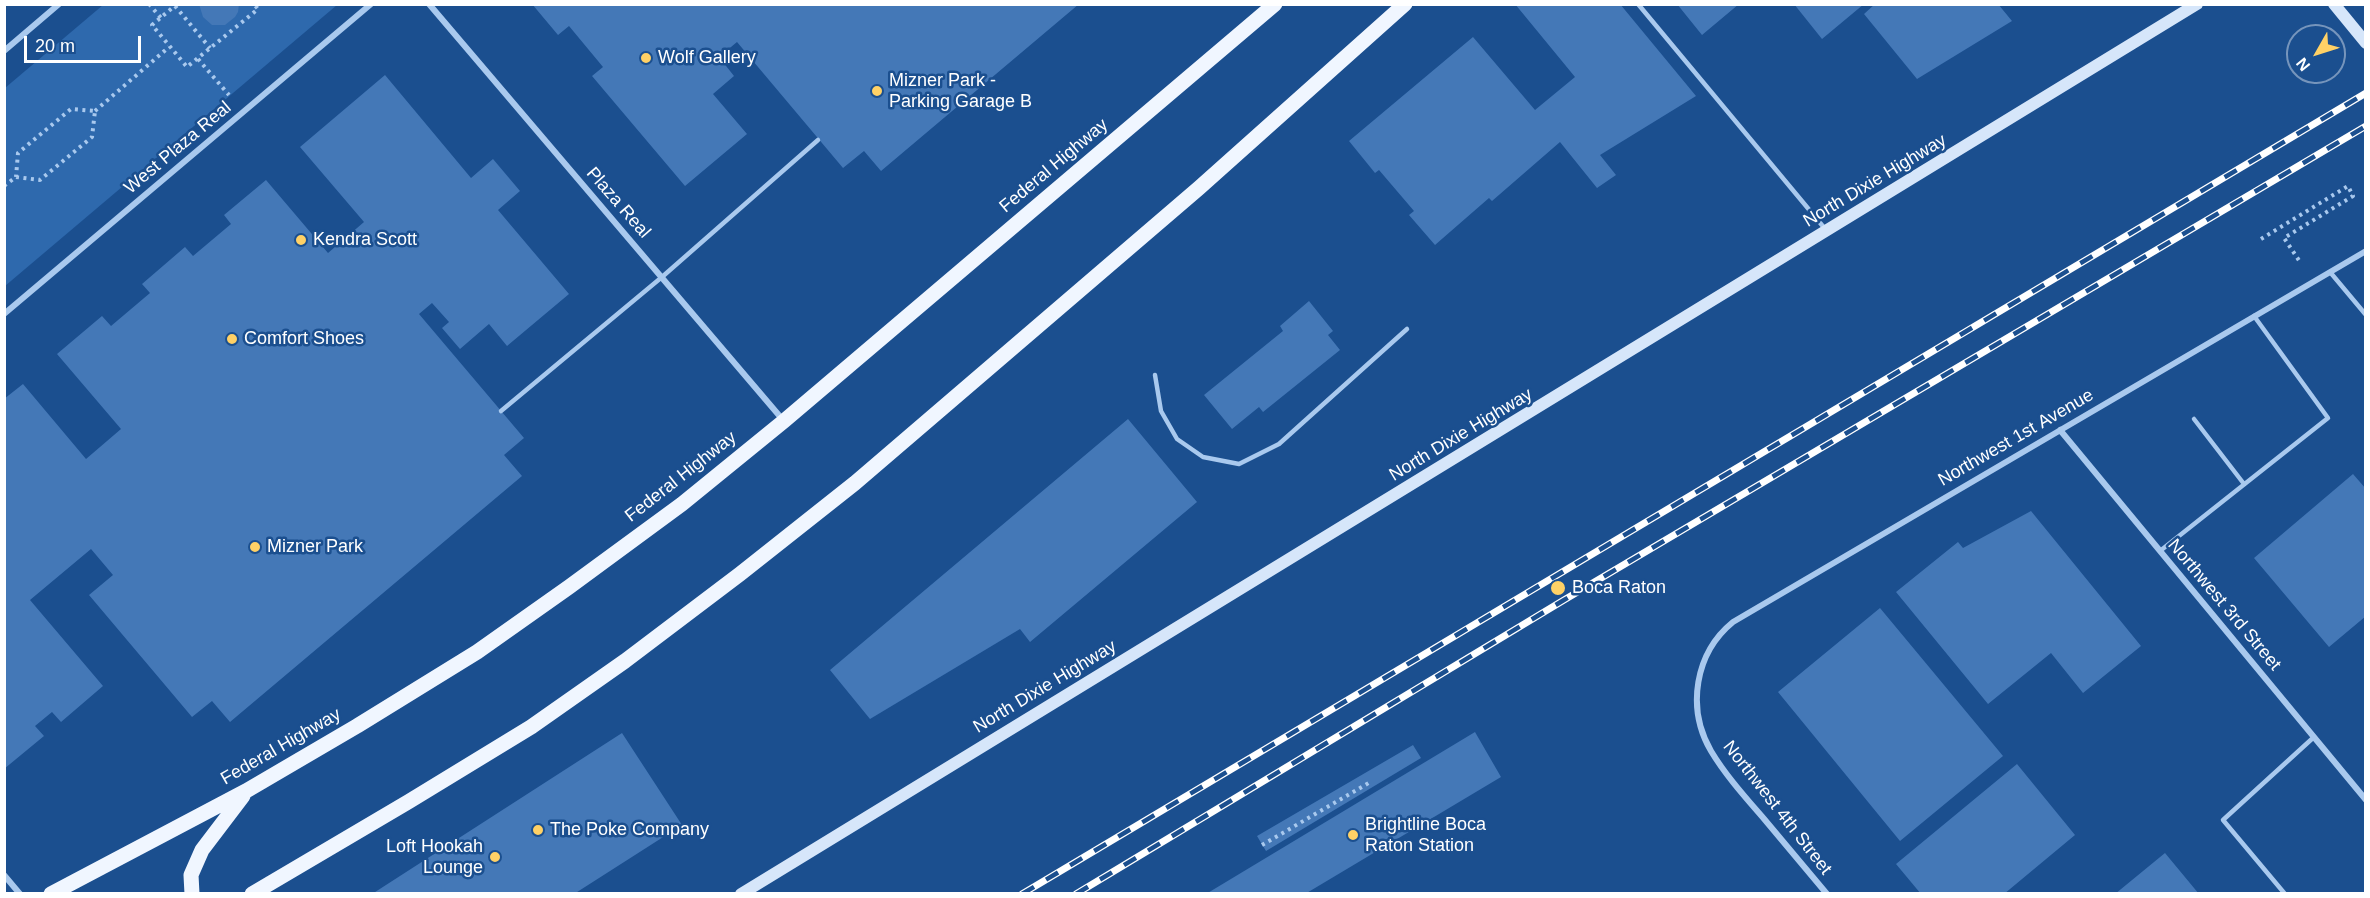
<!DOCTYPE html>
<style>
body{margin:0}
#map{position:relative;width:2370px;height:898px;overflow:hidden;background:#1b4f8f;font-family:Arial,sans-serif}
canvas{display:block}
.frame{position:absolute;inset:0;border:6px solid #fff;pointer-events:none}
.north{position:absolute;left:2286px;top:24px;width:60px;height:60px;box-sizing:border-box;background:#1b4f8f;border:2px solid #7695bc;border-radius:50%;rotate:231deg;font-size:16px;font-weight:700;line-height:24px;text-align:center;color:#fff}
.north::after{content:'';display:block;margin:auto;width:21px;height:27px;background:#ffd166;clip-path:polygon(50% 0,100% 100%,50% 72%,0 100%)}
.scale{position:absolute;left:24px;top:36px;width:117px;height:27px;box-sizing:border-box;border:3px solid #fff;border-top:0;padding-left:8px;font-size:18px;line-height:21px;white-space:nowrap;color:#fff;-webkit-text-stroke:4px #1b4f8f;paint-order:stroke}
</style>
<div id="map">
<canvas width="2370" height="898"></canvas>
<div class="frame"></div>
<div class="north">N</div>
<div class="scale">20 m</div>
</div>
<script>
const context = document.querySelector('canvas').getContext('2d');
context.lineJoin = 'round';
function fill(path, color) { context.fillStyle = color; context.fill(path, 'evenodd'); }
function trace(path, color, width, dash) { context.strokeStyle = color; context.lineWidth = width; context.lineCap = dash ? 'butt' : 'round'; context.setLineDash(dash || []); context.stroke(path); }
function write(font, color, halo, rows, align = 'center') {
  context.font = font + ' Arial,sans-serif'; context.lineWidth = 5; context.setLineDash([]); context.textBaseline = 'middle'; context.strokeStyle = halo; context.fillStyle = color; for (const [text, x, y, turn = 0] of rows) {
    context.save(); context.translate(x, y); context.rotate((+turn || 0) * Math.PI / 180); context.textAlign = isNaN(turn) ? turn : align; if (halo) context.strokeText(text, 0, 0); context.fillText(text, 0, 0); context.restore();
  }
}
fill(new Path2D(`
 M 103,5 L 337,5 L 5,286 L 5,88 Z`), '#2e69ad');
fill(new Path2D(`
 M 199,4 L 239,4 L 238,12 L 235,17 L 225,25 L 212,25 L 203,17 Z
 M 532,4 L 1079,4 L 881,171 L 864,151 L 843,168 L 737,42 L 719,57 L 734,76 L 713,94 L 747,134 L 685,186 L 592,76 L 603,67 L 569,26 L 558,35 Z
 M 1515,4 L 1620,4 L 1696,96 L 1600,155 L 1616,175 L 1597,188 L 1560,142 L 1492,201 L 1489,198 L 1435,245 L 1409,215 L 1414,211 L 1379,170 L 1375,173 L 1349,141 L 1473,37 L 1535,110 L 1575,77 Z
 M 1677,4 L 1739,4 L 1702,35 Z
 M 1794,4 L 1864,4 L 1822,39 Z
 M 1875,4 L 1998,4 L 2012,21 L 1917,79 L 1864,14 Z
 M 385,75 L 471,178 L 493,159 L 520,191 L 498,210 L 569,294 L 507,346 L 489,324 L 460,349 L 442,328 L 449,322 L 432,303 L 419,314 L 524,438 L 504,455 L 522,476 L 230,722 L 212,701 L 192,717 L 89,595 L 113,575 L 91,549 L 30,600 L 103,686 L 61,722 L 52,712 L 35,726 L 44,736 L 4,769 L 4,399 L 23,384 L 86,459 L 121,429 L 57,354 L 102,316 L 111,326 L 150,293 L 142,284 L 185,247 L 193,256 L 231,224 L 224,215 L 266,180 L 328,253 L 364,222 L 300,147 Z
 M 1309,301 L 1333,331 L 1328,335 L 1340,350 L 1263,412 L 1259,407 L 1232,429 L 1204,395 L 1283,331 L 1280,326 Z
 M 1128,419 L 1197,502 L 1030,642 L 1020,629 L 870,719 L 830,670 Z
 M 2353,474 L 2366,489 L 2366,616 L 2329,647 L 2254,558 Z
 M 2031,511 L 2141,646 L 2083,693 L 2051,653 L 1988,704 L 1896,592 L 1958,542 L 1963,548 Z
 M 1880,608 L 2003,756 L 1900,841 L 1778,692 Z
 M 1475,732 L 1501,777 L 1305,894 L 1206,894 Z
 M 622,733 L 682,825 L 574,894 L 372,894 Z
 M 1413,745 L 1421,758 L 1266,851 L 1257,836 Z
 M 2017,764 L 2075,835 L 2004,894 L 1921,894 L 1896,864 Z
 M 2165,853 L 2199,894 L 2115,894 Z`), '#4478b7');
trace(new Path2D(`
 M 149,4 L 161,18
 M 177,4 L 152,25 L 187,67 L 258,9 L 254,4
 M 175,6 L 210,48
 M 198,59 L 229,95
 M 95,111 L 169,47
 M 4,186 L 16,177 L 40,180 L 92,137 L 95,111 L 71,109 L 18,153 L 16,177
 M 2261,239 L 2348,186 L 2353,196 L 2284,238 L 2300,262
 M 1262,845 L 1372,781`), '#a9c9ee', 4, [3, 4.5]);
trace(new Path2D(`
 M 1638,4 L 1826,230
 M 2330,272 L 2366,315
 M 1155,375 L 1161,411 L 1177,439 L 1203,457 L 1239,464 L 1279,444 L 1407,329
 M 501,411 L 662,277 L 818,140
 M 2194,419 L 2244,484
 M 2160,551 L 2328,418 L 2254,316
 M 2285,894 L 2223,820 L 2314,737`), '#a9c9ee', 4.5);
trace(new Path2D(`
 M 429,4 L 783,420
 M 4,51 L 59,4
 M 4,314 L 371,4
 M 2060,430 L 2366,800
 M 4,875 L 20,894
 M 1827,894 C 1806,869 1785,844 1765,820 C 1746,798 1726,776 1711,751 C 1686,708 1695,653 1733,622 L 2366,251`), '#a9c9ee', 6);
trace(new Path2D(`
 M 2334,4 L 2366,43
 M 741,894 L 2197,4`), '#d6e6fa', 12);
trace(new Path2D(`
 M 51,894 L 246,791 L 357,726 L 477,652 L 569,587 L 682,504 L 784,421 L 1275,4
 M 192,894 L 191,875 L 202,850 L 243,796
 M 252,894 L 408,802 L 531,727 L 625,661 L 740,574 L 855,483 L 1199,188 L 1405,4`), '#f0f6ff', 15);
const rail = new Path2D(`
 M 1022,894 L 2366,93
 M 1076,894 L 1564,600 L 2366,126`);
trace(rail, '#fff', 7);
trace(rail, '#1b4f8f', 4.5, [14]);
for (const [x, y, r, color] of [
 [646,58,6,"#ffd166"],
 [877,91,6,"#ffd166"],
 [301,240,6,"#ffd166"],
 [232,339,6,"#ffd166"],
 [255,547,6,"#ffd166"],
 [1558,588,8,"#ffd166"],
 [538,830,6,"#ffd166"],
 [1353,835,6,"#ffd166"],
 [495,857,6,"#ffd166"]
]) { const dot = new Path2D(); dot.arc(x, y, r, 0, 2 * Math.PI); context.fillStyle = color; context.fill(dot); trace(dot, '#1b4f8f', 2); }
write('18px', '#fff', '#1b4f8f', [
 ["Wolf Gallery",658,58],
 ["Mizner Park -",889,81],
 ["Parking Garage B",889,102],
 ["Kendra Scott",313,240],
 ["Comfort Shoes",244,339],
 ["Mizner Park",267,547],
 ["Boca Raton",1572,588],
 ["Brightline Boca",1365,825],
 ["Raton Station",1365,846],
 ["The Poke Company",550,830],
 ["Loft Hookah",483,847,"right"],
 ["Lounge",483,868,"right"]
], 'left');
write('18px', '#fff', '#1b4f8f', [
 ["West Plaza Real",178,148,-40],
 ["Federal Highway",1054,166,-40],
 ["North Dixie Highway",1875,181,-31],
 ["Plaza Real",618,203,49],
 ["North Dixie Highway",1461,435,-31],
 ["Northwest 1st Avenue",2016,438,-30],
 ["Federal Highway",681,477,-38],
 ["Northwest 3rd Street",2224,605,50],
 ["North Dixie Highway",1045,687,-31],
 ["Federal Highway",281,747,-30],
 ["Northwest 4th Street",1777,808,52]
]);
</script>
